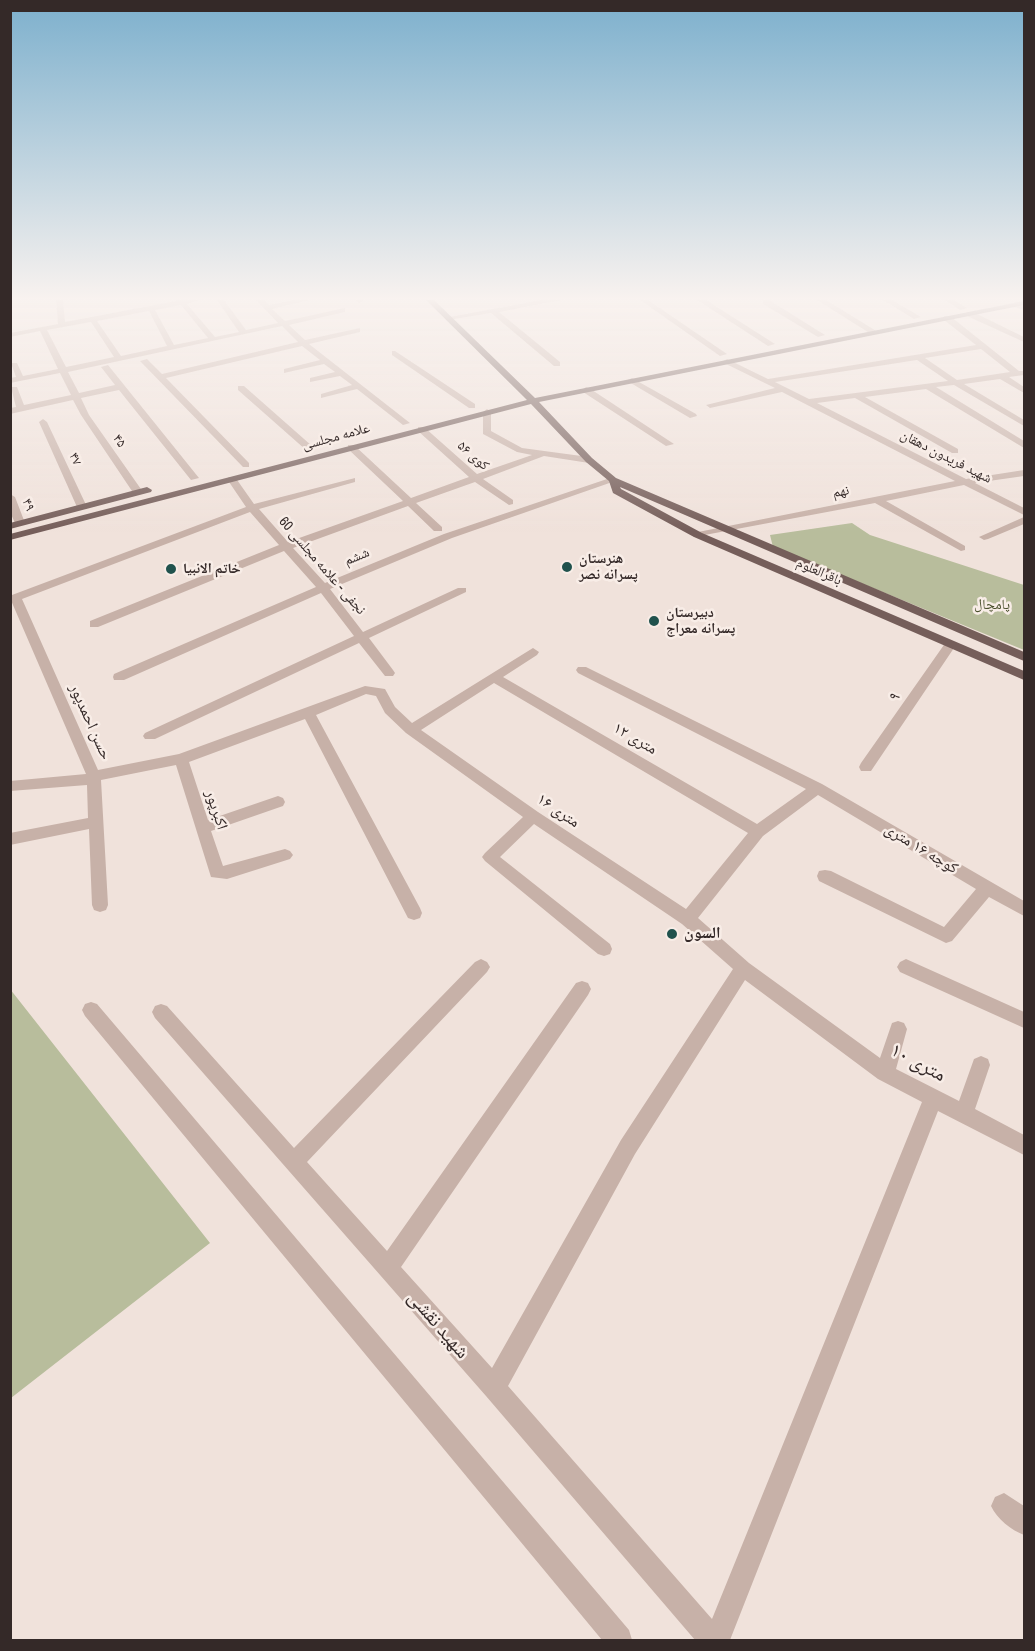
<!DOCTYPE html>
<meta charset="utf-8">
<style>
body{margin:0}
#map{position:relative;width:1035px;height:1651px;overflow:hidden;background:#f0e2db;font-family:"Archivo Narrow",sans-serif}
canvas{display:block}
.frame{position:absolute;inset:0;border:12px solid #342928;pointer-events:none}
</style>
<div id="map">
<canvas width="1035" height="1651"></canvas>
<div class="frame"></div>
</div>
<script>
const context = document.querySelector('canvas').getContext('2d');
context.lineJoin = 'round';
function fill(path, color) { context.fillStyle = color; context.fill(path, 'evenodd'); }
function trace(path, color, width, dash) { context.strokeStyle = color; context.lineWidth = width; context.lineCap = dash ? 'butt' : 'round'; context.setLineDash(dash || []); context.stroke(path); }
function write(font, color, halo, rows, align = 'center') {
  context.font = font + ' "Archivo Narrow","Noto Naskh Arabic",sans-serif'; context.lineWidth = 5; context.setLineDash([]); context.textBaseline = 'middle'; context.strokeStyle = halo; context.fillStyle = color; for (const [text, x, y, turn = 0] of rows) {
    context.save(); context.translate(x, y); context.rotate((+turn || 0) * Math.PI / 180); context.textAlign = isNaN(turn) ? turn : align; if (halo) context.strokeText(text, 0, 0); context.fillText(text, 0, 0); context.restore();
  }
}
fill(new Path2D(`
 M 852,523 L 870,535 L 1024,585 L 1024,650 L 773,547 L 770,535 Z
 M 10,989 L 210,1243 L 11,1398 L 10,1398 Z`), '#b8bd9c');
fill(new Path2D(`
 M 56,300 L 63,300 L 65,322 L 181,300 L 198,300 L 187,304 L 215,337 L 239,332 L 217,300 L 224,300 L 246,330 L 278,323 L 256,300 L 264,300 L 269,305 L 294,300 L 310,300 L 272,309 L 285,321 L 345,308 L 345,312 L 289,325 L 305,340 L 360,328 L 360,332 L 309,344 L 410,423 L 403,425 L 357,389 L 321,398 L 321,394 L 352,385 L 340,376 L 310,382 L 310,378 L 335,372 L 324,364 L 284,373 L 284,369 L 320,360 L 302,346 L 166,378 L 249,463 L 249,467 L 243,467 L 140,361 L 147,359 L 162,374 L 298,342 L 282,326 L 68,372 L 79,393 L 115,385 L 101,367 L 108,365 L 199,478 L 191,480 L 119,390 L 81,398 L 89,415 L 143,492 L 134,494 L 81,415 L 73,400 L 10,414 L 10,408 L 16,407 L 11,387 L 17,387 L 24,405 L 71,395 L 60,373 L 10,383 L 10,378 L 16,377 L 11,363 L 17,363 L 23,376 L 58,369 L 40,331 L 10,337 L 10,333 L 58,324 ZM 181,305 L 208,338 L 174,345 L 155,310 ZM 149,311 L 167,346 L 121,356 L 97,321 ZM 91,322 L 114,357 L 66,367 L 47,330 Z
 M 355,300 L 363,300 L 363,301 L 359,303 Z
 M 542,300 L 561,300 L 499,312 L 560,362 L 560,366 L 554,366 L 491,313 L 448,320 L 444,318 Z
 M 640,300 L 648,300 L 727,354 L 720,356 Z
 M 697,300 L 706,300 L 775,344 L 768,346 Z
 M 763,300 L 769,300 L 825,335 L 818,337 L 763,304 Z
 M 817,300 L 826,300 L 878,332 L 871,334 Z
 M 883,300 L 892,300 L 921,317 L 914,319 Z
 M 945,300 L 954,300 L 967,308 L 960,310 Z
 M 1014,303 L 1024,306 L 1024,310 L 1014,307 Z
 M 967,312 L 973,312 L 1024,337 L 1024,342 L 967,316 Z
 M 944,316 L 950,316 L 1019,371 L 1024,371 L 1024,375 L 1009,377 L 1024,387 L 1024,393 L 1000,379 L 964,384 L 1024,420 L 1024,426 L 954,385 L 936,387 L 1024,441 L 1024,448 L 926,389 L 865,397 L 958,449 L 958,453 L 952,453 L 855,398 L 817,403 L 966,479 L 1024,470 L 1024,476 L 975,483 L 1024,508 L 1024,515 L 964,485 L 886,501 L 965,546 L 965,550 L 961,551 L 875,503 L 694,537 L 693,535 L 698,532 L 955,481 L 782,392 L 710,408 L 706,405 L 775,388 L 724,363 L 723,361 L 727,359 L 768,379 L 976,345 L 944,320 ZM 981,349 L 1010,372 L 957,380 L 925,358 ZM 917,360 L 948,381 L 809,399 L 775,382 Z
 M 395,351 L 475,404 L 475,408 L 469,408 L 392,355 L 392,351 Z
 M 632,378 L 696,414 L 697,416 L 690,418 L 629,382 L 628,380 Z
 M 238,386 L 244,386 L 312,446 L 312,450 L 306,450 L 238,390 Z
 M 586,387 L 589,388 L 674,444 L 666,446 L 583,392 L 582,390 Z
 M 487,409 L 491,412 L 491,431 L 522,448 L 589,457 L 594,460 L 589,463 L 544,456 L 483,479 L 513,500 L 513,504 L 509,505 L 475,482 L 416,503 L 442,527 L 442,531 L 434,531 L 408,506 L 293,548 L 325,583 L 444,534 L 610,478 L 618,480 L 452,538 L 330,589 L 363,632 L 458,588 L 466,588 L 466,592 L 369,638 L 393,670 L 395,673 L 393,676 L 385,676 L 359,643 L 155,739 L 145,739 L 143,736 L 145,733 L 354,636 L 321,593 L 124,680 L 114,680 L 113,677 L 114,674 L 316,587 L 284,551 L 98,627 L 90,627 L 90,621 L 279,545 L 250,512 L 22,599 L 98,770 L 179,754 L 365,686 L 385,689 L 395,707 L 412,723 L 533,648 L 539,652 L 537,655 L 503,677 L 757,824 L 806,789 L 578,673 L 576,670 L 578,667 L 586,667 L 822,784 L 1024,901 L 1024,916 L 989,897 L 952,941 L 946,943 L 819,881 L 817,876 L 819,871 L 825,870 L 831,871 L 944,927 L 976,889 L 818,795 L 763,836 L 698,918 L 749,963 L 880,1058 L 892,1023 L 898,1021 L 904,1023 L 907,1029 L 896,1069 L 959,1101 L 974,1059 L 981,1056 L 988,1059 L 990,1065 L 975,1109 L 1024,1135 L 1024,1155 L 938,1111 L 730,1640 L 695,1640 L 486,1396 L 155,1018 L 152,1012 L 155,1006 L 161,1004 L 167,1006 L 294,1148 L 475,962 L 481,959 L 487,962 L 490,967 L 487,972 L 307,1162 L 387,1251 L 576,983 L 582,981 L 588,983 L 591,989 L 588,995 L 401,1267 L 492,1368 L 621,1140 L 733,969 L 682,924 L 534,824 L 500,857 L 610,944 L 612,949 L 610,954 L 604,956 L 598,954 L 485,861 L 482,857 L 485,853 L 523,817 L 406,733 L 385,713 L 376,696 L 366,694 L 316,715 L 420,908 L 422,913 L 420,918 L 414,920 L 408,918 L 305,719 L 189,762 L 208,820 L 278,796 L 283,798 L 285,802 L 283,806 L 211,831 L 223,866 L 285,849 L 290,851 L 293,855 L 290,859 L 227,879 L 211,877 L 176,765 L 101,780 L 108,905 L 106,910 L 100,912 L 94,910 L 92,905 L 89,829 L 10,845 L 10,833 L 88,818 L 87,785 L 10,791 L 10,781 L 86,774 L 10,598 L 12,595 L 246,507 L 227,479 L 229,477 L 235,477 L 254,504 L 355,478 L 355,482 L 259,509 L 288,542 L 403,501 L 348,449 L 348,445 L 354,445 L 411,498 L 469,477 L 418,431 L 418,427 L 424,427 L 477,474 L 532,455 L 517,452 L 483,434 L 483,412 ZM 494,683 L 748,833 L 686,909 L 538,812 L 421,730 ZM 745,980 L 878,1079 L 922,1102 L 712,1619 L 508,1386 L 635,1154 Z
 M 43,419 L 47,422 L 87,507 L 86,509 L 77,507 L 39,422 Z
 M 10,494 L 15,497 L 25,523 L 24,525 L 15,523 L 10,512 Z
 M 1024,517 L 1024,524 L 988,539 L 984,540 L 979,537 Z
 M 950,641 L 956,645 L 871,771 L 861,771 L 859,767 L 861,763 L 946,642 Z
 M 906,959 L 1024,1012 L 1024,1028 L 900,972 L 897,967 L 900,962 Z
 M 91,1002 L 97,1004 L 629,1630 L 632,1640 L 602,1640 L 85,1016 L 82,1010 L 85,1004 Z
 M 1004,1493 L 1024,1506 L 1024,1535 C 1011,1530 997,1519 991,1506 L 995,1497 Z`), '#c7b1a8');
fill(new Path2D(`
 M 426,300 L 434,300 L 535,398 L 1024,301 L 1024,305 L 539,402 L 592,458 L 616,478 L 1024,652 L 1024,661 L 620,487 L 621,489 L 702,533 L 1024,671 L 1024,680 L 694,537 L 613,493 L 609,481 L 586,462 L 531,404 L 10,540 L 10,534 L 527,400 Z
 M 147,487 L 152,490 L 151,492 L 10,529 L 10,523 Z`), '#755e5a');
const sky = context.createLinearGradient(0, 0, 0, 532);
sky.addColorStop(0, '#7db0cd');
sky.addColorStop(0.56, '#f8f2ef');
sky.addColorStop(1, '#f8f2ef00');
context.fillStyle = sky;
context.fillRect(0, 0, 1035, 532);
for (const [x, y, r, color] of [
 [567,567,6,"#20524d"],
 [171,569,6,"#20524d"],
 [654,621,6,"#20524d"],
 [672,934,6,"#20524d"]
]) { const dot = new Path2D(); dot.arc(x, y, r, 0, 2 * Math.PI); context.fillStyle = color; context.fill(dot); trace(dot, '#f8ede7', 2); }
write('14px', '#342928', '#f8ede7', [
 ["علامه مجلسی",336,437,-15],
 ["۴۵",119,441,56],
 ["کوی ۵۶",473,456,41],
 ["شهید فریدون دهقان",946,457,27],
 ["۴۷",75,459,65],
 ["نهم",841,492,-11],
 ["۴۹",28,505,69],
 ["ششم",357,557,-22],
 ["نجفی - علامه مجلسی 60",322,566,49],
 ["باقرالعلوم",819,572,24]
]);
write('bold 14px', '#342928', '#f8ede7', [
 ["هنرستان",579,559],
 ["پسرانه نصر",579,575],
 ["خاتم الانبیا",183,569],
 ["دبیرستان",666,613],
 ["پسرانه معراج",666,629]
], 'left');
write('14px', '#4a502d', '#f8ede7', [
 ["پامچال",992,605]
]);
write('16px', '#342928', '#f8ede7', [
 ["۹",895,697,-56],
 ["حسن احمدپور",90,722,66],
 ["۱۲ متری",635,739,30],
 ["اکبرپور",216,810,72],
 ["۱۶ متری",558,811,34],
 ["کوچه ۱۶ متری",921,849,31]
]);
write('bold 16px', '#342928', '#f8ede7', [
 ["السون",684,934]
], 'left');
write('20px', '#342928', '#f8ede7', [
 ["۱۰ متری",918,1063,28],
 ["شهید نقشی",438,1325,49]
]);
</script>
